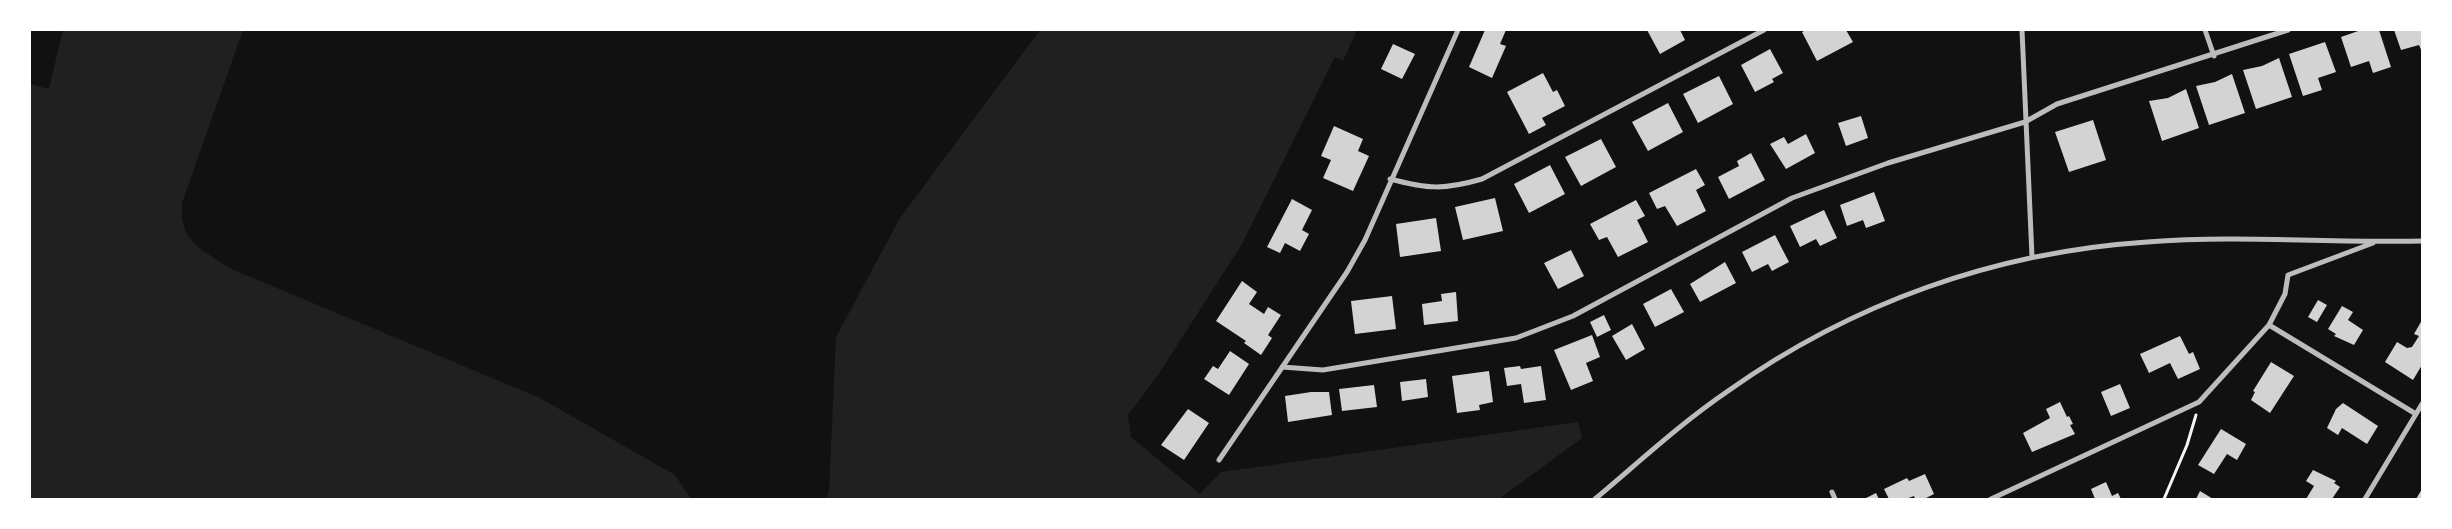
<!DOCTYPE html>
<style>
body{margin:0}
#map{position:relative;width:2452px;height:529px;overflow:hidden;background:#111;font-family:Mulish,sans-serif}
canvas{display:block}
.frame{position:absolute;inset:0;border:31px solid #fff;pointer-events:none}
</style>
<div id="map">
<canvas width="2452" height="529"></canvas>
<div class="frame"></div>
</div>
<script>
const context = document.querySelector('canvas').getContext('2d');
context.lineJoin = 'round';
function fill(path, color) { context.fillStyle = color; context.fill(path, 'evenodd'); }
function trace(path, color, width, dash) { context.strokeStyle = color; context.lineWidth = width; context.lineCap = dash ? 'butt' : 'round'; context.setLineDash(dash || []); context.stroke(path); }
fill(new Path2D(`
 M 63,30 L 243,30 L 182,203 C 179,241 200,248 229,268 L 540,398 L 675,475 L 691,499 L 30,499 L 30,84 L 49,89 Z
 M 1040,30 L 1357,30 L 1343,61 L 1335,57 L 1242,244 L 1160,372 L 1128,415 L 1131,437 L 1200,494 L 1221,472 L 1578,422 L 1582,438 L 1499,499 L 826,499 L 829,492 L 836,337 L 900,218 Z`), '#202020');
fill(new Path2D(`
 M 1485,30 L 1506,30 L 1500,44 L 1506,46 L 1492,78 L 1469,67 Z
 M 1647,30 L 1680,30 L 1685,40 L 1660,54 Z
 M 1806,30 L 1846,30 L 1853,42 L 1817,61 L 1802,32 Z
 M 2361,30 L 2379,30 L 2391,67 L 2373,73 L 2369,61 L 2351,67 L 2341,37 Z
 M 2394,30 L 2422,30 L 2422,52 L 2419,45 L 2401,50 Z
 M 2325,42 L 2336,72 L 2318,78 L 2322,90 L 2303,96 L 2289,54 Z
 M 1393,44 L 1415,54 L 1402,79 L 1381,69 Z
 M 1770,49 L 1783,73 L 1772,79 L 1774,82 L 1755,92 L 1741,65 Z
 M 2279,58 L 2292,97 L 2256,109 L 2243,70 L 2262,66 Z
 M 1543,73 L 1553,92 L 1557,90 L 1565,106 L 1542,118 L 1546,125 L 1529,134 L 1507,92 Z
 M 2232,74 L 2245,113 L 2209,125 L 2196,86 L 2215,82 Z
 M 1719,76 L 1733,104 L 1698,123 L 1683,94 Z
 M 2186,89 L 2199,128 L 2162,141 L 2149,101 L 2168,98 Z
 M 1668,103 L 1683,132 L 1648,151 L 1632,122 Z
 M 1861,116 L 1868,138 L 1846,146 L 1838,123 Z
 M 2093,120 L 2106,160 L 2069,172 L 2055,132 Z
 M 1334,126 L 1363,139 L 1358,151 L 1369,156 L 1353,191 L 1323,178 L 1331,160 L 1321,156 Z
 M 1806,134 L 1815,153 L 1786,169 L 1770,144 L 1784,137 L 1788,144 Z
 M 1601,139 L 1616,167 L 1581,186 L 1565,157 Z
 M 1751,153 L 1765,180 L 1729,199 L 1718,177 L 1739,166 L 1737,161 Z
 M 1550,165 L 1565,194 L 1529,213 L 1514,184 Z
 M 1696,169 L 1705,185 L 1696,190 L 1706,211 L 1677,226 L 1665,206 L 1657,209 L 1649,193 Z
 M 1874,192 L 1885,221 L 1866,228 L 1863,220 L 1847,226 L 1840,205 Z
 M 1495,198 L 1503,231 L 1463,240 L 1455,207 Z
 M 1292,199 L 1312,210 L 1302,230 L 1309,234 L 1300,251 L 1285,243 L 1280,253 L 1267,247 Z
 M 1636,200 L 1645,216 L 1637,220 L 1648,242 L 1618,257 L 1607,237 L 1599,240 L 1590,224 Z
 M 1824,210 L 1837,238 L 1820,246 L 1816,239 L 1800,247 L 1790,226 Z
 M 1436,218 L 1441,251 L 1400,257 L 1396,224 Z
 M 1775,235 L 1789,262 L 1772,271 L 1768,264 L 1752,272 L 1742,252 Z
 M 1571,250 L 1584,276 L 1558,289 L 1544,263 Z
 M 1725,262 L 1736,283 L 1700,302 L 1690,284 Z
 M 1242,281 L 1257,292 L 1249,304 L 1264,314 L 1268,307 L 1281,315 L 1268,335 L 1272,338 L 1261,355 L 1244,343 L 1246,341 L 1216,321 Z
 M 1671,289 L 1684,312 L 1655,327 L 1643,304 Z
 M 1456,292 L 1458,321 L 1424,325 L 1422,304 L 1442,301 L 1441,294 Z
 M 1392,296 L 1396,329 L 1355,334 L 1351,301 Z
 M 2318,300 L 2327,305 L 2317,322 L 2308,317 Z
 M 2342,306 L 2353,312 L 2348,320 L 2363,330 L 2354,345 L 2334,336 L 2336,334 L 2328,329 Z
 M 1604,315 L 1611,330 L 1597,337 L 1590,322 Z
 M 2422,320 L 2422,365 L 2413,380 L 2385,362 L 2397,342 L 2407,348 L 2412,347 L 2419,336 L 2414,334 Z
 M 1632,324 L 1645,349 L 1626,360 L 1612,336 Z
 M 1592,335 L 1600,357 L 1586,363 L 1593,381 L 1571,390 L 1554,350 Z
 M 2180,336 L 2189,354 L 2193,352 L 2200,369 L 2178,379 L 2170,363 L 2149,373 L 2140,354 Z
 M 1230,351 L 1249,364 L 1229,395 L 1204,379 L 1213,366 L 1218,369 Z
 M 2271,362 L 2294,376 L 2270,413 L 2251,400 L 2255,392 L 2253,391 Z
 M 1520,366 L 1521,369 L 1541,366 L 1546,400 L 1524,403 L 1521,384 L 1507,386 L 1504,368 Z
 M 1489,371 L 1493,402 L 1479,405 L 1480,410 L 1457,413 L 1452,376 Z
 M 1426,379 L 1428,397 L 1402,401 L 1400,382 Z
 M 2120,384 L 2130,408 L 2111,416 L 2101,392 Z
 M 1374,385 L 1377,407 L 1342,411 L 1339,389 Z
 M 1311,392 L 1329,392 L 1332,415 L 1288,422 L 1285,396 Z
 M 2060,402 L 2067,417 L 2069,416 L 2073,424 L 2070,425 L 2075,434 L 2032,452 L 2023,433 L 2050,418 L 2046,409 Z
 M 2343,403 L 2378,426 L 2367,444 L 2342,428 L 2338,435 L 2327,428 L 2336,409 Z
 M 1188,409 L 1209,423 L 1184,460 L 1161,445 Z
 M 2221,429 L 2246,444 L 2237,460 L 2227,454 L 2214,474 L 2198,465 Z
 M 2313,470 L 2336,481 L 2334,483 L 2340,487 L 2332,499 L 2306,499 L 2314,486 L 2306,481 Z
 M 1925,474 L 1934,494 L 1924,499 L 1915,499 L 1914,496 L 1906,499 L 1889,499 L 1884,489 L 1907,478 L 1909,481 Z
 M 2106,482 L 2112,496 L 2118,493 L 2121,499 L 2095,499 L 2091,489 Z
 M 2422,489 L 2422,499 L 2416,499 Z
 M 2200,491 L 2213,499 L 2196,499 Z
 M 1876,493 L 1879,499 L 1864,499 Z`), '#d3d3d3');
trace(new Path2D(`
 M 2164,499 L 2187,445 L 2196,415`), '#f5f5f5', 3);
trace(new Path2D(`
 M 2022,30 L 2032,257
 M 2205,30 L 2214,56
 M 1390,179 C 1428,189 1444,190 1482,179 L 1764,30
 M 2269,325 L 2416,414
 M 1282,367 L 1323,370 L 1516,338 L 1573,316 L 1792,198 L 1888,163 L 2025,122 L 2057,104 L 2288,30
 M 1219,460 L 1347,272 L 1365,240 L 1458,30
 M 1832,492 L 1835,499
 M 1595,499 C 1639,462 1681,423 1728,391 C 1852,303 1995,252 2147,242 C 2238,235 2330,243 2422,241
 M 1991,499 L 2199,402 L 2269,325 L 2285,294 L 2288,275 L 2373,243
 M 2365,499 L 2422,404`), '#bcbcbc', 5);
</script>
